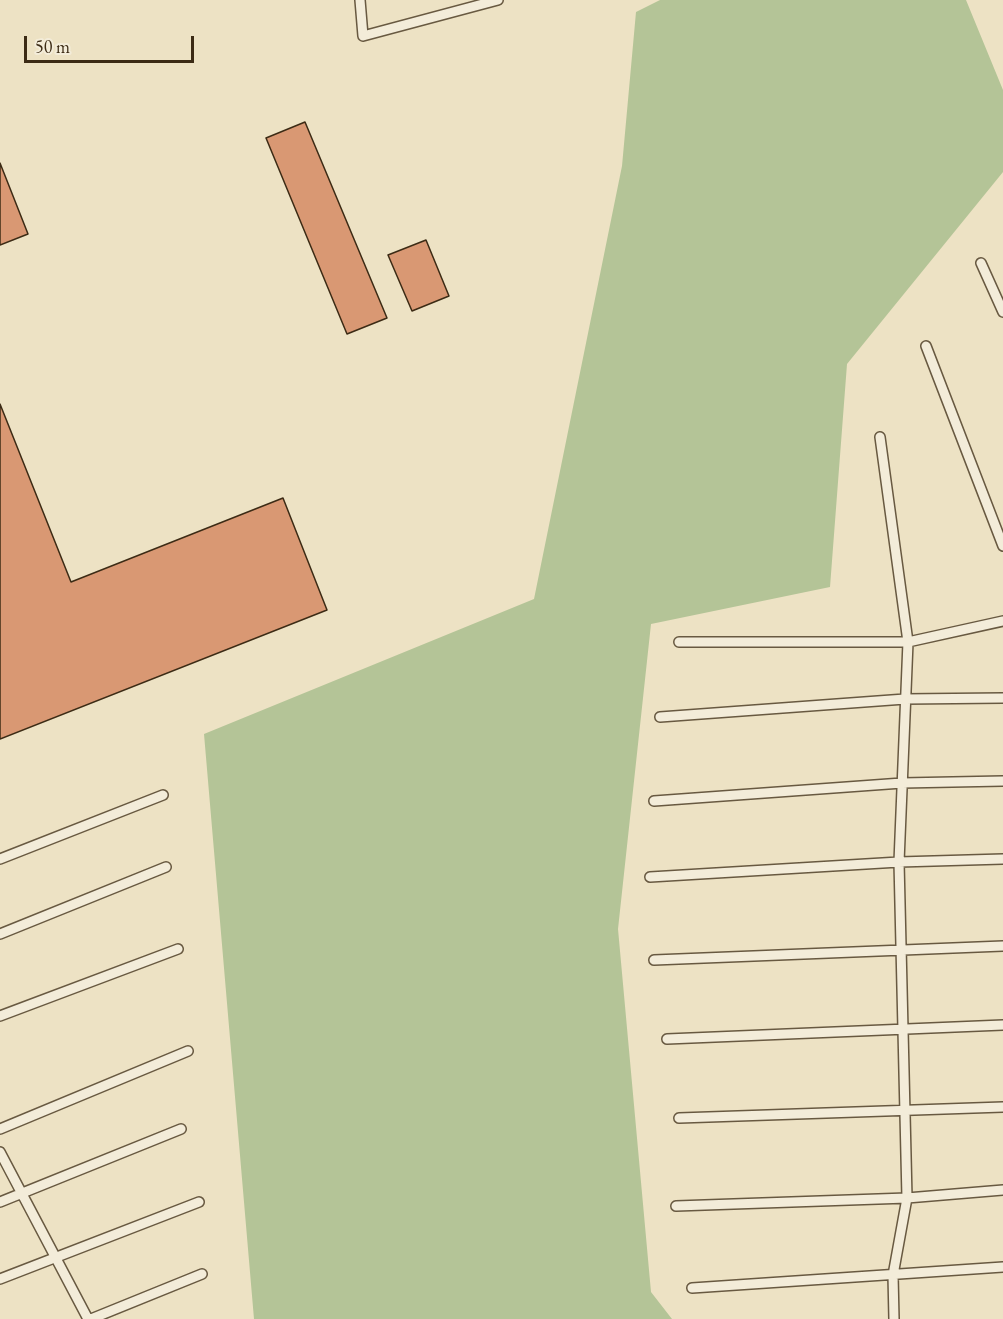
<!DOCTYPE html>
<style>
body{margin:0}
#map{position:relative;width:1003px;height:1319px;overflow:hidden;background:#ede2c4;font-family:"EB Garamond",serif}
canvas{display:block}
.scale{position:absolute;left:24px;top:36px;width:170px;height:27px;box-sizing:border-box;border:3px solid #3c2b15;border-top:0;padding-left:8px;font-size:18px;line-height:21px;white-space:nowrap;color:#3c2b15;-webkit-text-stroke:4px #f3ecd9;paint-order:stroke}
</style>
<div id="map">
<canvas width="1003" height="1319"></canvas>
<div class="scale">50 m</div>
</div>
<script>
const context = document.querySelector('canvas').getContext('2d');
context.lineJoin = 'round';
function fill(path, color) { context.fillStyle = color; context.fill(path, 'evenodd'); }
function trace(path, color, width, dash) { context.strokeStyle = color; context.lineWidth = width; context.lineCap = dash ? 'butt' : 'round'; context.setLineDash(dash || []); context.stroke(path); }
fill(new Path2D(`
 M 660,0 L 966,0 L 1003,90 L 1003,172 L 847,364 L 830,587 L 651,624 L 618,929 L 651,1292 L 672,1319 L 254,1319 L 204,734 L 534,599 L 622,166 L 636,12 Z`), '#b4c497');
const building = new Path2D(`
 M 305,122 L 387,318 L 347,334 L 266,138 Z
 M 0,163 L 28,234 L 0,245 Z
 M 426,240 L 449,296 L 412,311 L 388,255 Z
 M 0,404 L 71,582 L 283,498 L 327,610 L 0,739 Z`);
fill(building, '#d99873');
trace(building, '#3c2b15', 1.5);
const lane = new Path2D(`
 M 360,0 L 363,36 L 498,0
 M 981,263 L 1003,312
 M 926,346 L 1003,546
 M 880,437 L 908,642 L 899,862 L 907,1198 L 893,1275 L 894,1319
 M 679,642 L 908,642 L 1003,621
 M 660,717 L 905,699 L 1003,698
 M 654,801 L 902,783 L 1003,781
 M 0,859 L 163,795
 M 650,877 L 899,862 L 1003,859
 M 0,934 L 166,867
 M 654,960 L 1003,946
 M 0,1016 L 178,949
 M 667,1039 L 1003,1025
 M 679,1118 L 1003,1107
 M 0,1129 L 188,1051
 M 0,1152 L 88,1319
 M 0,1202 L 181,1129
 M 676,1206 L 907,1198 L 1003,1190
 M 0,1279 L 199,1202
 M 692,1288 L 1003,1267
 M 91,1319 L 202,1274`);
trace(lane, '#685941', 12);
trace(lane, '#f3ecd9', 9);
</script>
